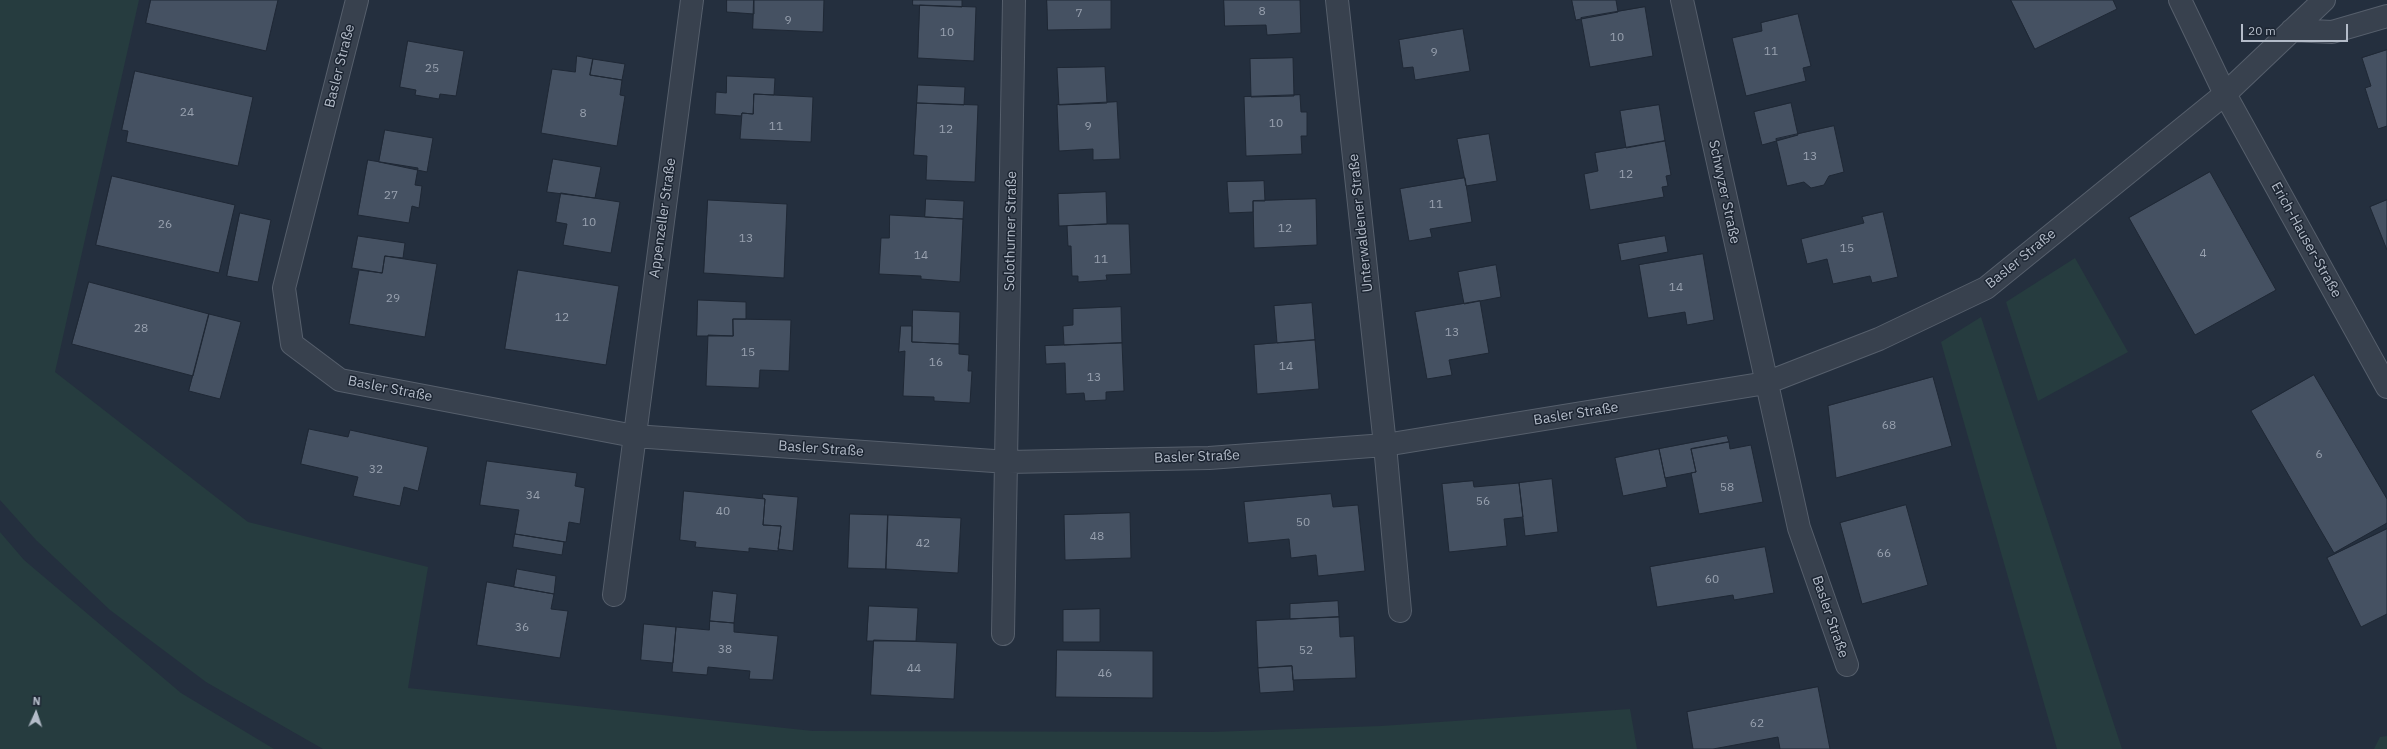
<!DOCTYPE html>
<meta charset="utf-8">
<style>
body{margin:0}
#map{position:relative;width:2387px;height:749px;overflow:hidden;background:#242f3e;font-family:"IBM Plex Sans",sans-serif}
canvas{display:block}
.north{position:absolute;left:16px;top:693px;width:40px;height:40px;-webkit-text-stroke:3px #1d2633;paint-order:stroke;rotate:3deg;font-size:11px;font-weight:700;line-height:16px;text-align:center;color:#b4bcc9}
.north::after{content:'';display:block;margin:auto;width:14px;height:18px;background:#b4bcc9;clip-path:polygon(50% 0,100% 100%,50% 72%,0 100%)}
.scale{position:absolute;left:2241px;top:24px;width:107px;height:18px;box-sizing:border-box;border:2px solid #b4bcc9;border-top:0;padding-left:5px;font-size:12px;line-height:14px;white-space:nowrap;color:#b4bcc9;-webkit-text-stroke:3px #1d2633;paint-order:stroke}
</style>
<div id="map">
<canvas width="2387" height="749"></canvas>
<div class="north">N</div>
<div class="scale">20 m</div>
</div>
<script>
const context = document.querySelector('canvas').getContext('2d');
context.lineJoin = 'round';
function fill(path, color) { context.fillStyle = color; context.fill(path, 'evenodd'); }
function trace(path, color, width, dash) { context.strokeStyle = color; context.lineWidth = width; context.lineCap = dash ? 'butt' : 'round'; context.setLineDash(dash || []); context.stroke(path); }
function write(font, color, halo, rows, align = 'center') {
  context.font = font + ' "IBM Plex Sans",sans-serif'; context.lineWidth = 3; context.setLineDash([]); context.textBaseline = 'middle'; context.strokeStyle = halo; context.fillStyle = color; for (const [text, x, y, turn = 0] of rows) {
    context.save(); context.translate(x, y); context.rotate((+turn || 0) * Math.PI / 180); context.textAlign = isNaN(turn) ? turn : align; if (halo) context.strokeText(text, 0, 0); context.fillText(text, 0, 0); context.restore();
  }
}
fill(new Path2D(`
 M 0,0 L 139,0 L 55,372 L 248,522 L 428,567 L 408,688 L 813,731 L 1211,732 L 1381,726 L 1630,709 L 1637,749 L 323,749 L 206,682 L 110,610 L 36,540 L 0,500 Z
 M 2075,258 L 2128,352 L 2038,401 L 2006,302 Z
 M 1981,317 L 2122,749 L 2057,749 L 1941,342 Z
 M 0,532 L 24,560 L 181,693 L 274,749 L 0,749 Z
 M 2387,736 L 2387,749 L 2374,749 L 2380,737 Z`), '#263c3f');
const building = new Path2D(`
 M 151,0 L 278,0 L 266,51 L 146,23 Z
 M 727,0 L 754,0 L 754,14 L 727,12 Z
 M 754,0 L 824,0 L 823,32 L 753,29 Z
 M 913,0 L 962,0 L 962,7 L 913,5 Z
 M 1047,0 L 1111,0 L 1111,29 L 1048,30 Z
 M 1224,0 L 1300,0 L 1301,33 L 1267,35 L 1266,25 L 1225,26 Z
 M 1572,0 L 1616,0 L 1618,12 L 1576,20 Z
 M 2011,0 L 2113,0 L 2117,9 L 2035,49 Z
 M 920,5 L 976,7 L 974,61 L 918,58 Z
 M 1645,7 L 1653,56 L 1590,67 L 1581,18 Z
 M 1798,14 L 1811,66 L 1803,68 L 1806,81 L 1746,96 L 1732,38 L 1762,31 L 1761,23 Z
 M 1463,29 L 1470,71 L 1415,80 L 1413,67 L 1403,68 L 1399,40 Z
 M 408,41 L 464,51 L 456,96 L 440,94 L 439,99 L 415,95 L 416,90 L 400,87 Z
 M 2387,50 L 2387,126 L 2378,129 L 2365,88 L 2371,86 L 2362,58 Z
 M 577,56 L 593,59 L 590,75 L 622,80 L 620,95 L 625,96 L 617,146 L 541,133 L 552,69 L 575,72 Z
 M 1293,58 L 1294,96 L 1251,97 L 1250,59 Z
 M 593,59 L 625,64 L 622,80 L 590,75 Z
 M 1105,67 L 1107,103 L 1059,105 L 1057,68 Z
 M 135,71 L 253,97 L 238,166 L 126,142 L 128,131 L 122,130 Z
 M 727,76 L 775,78 L 774,95 L 754,94 L 753,114 L 742,113 L 741,116 L 715,114 L 716,92 L 726,93 Z
 M 918,85 L 965,87 L 964,105 L 917,103 Z
 M 754,94 L 813,97 L 811,142 L 740,139 L 742,113 L 753,114 Z
 M 1300,95 L 1301,112 L 1307,112 L 1307,136 L 1301,136 L 1302,154 L 1246,156 L 1244,97 Z
 M 1117,102 L 1120,159 L 1093,160 L 1093,149 L 1059,151 L 1057,105 Z
 M 917,103 L 978,105 L 975,182 L 926,180 L 927,156 L 914,155 Z
 M 1791,103 L 1798,135 L 1762,145 L 1754,112 Z
 M 1659,105 L 1665,141 L 1626,148 L 1620,111 Z
 M 1834,126 L 1844,172 L 1829,176 L 1824,185 L 1811,188 L 1804,182 L 1787,186 L 1776,139 Z
 M 385,130 L 433,138 L 427,172 L 379,162 Z
 M 1489,134 L 1497,181 L 1466,186 L 1457,139 Z
 M 1665,141 L 1671,175 L 1666,176 L 1668,186 L 1662,187 L 1664,197 L 1590,210 L 1584,174 L 1598,171 L 1595,153 Z
 M 553,159 L 601,167 L 595,198 L 547,192 Z
 M 368,160 L 418,168 L 415,185 L 422,186 L 419,208 L 412,206 L 409,223 L 358,215 Z
 M 2210,172 L 2276,290 L 2195,335 L 2129,218 Z
 M 112,176 L 235,205 L 219,273 L 96,245 Z
 M 1465,178 L 1472,222 L 1430,229 L 1432,237 L 1409,241 L 1400,189 Z
 M 1264,181 L 1265,201 L 1253,201 L 1253,212 L 1229,213 L 1227,182 Z
 M 1106,192 L 1107,224 L 1059,226 L 1058,194 Z
 M 561,193 L 620,202 L 611,253 L 563,245 L 567,224 L 556,222 Z
 M 926,199 L 964,201 L 963,219 L 925,217 Z
 M 1316,199 L 1317,245 L 1254,248 L 1253,201 Z
 M 708,200 L 787,204 L 784,278 L 704,273 Z
 M 2387,200 L 2387,250 L 2370,207 Z
 M 1883,212 L 1898,277 L 1872,283 L 1870,276 L 1833,284 L 1827,259 L 1807,264 L 1801,239 L 1864,223 L 1862,217 Z
 M 240,213 L 271,220 L 258,282 L 227,276 Z
 M 890,215 L 963,219 L 960,282 L 921,279 L 921,276 L 879,274 L 881,238 L 889,238 Z
 M 1107,224 L 1129,224 L 1131,274 L 1106,275 L 1107,280 L 1078,282 L 1078,276 L 1072,276 L 1071,246 L 1068,246 L 1067,226 Z
 M 358,236 L 405,243 L 403,258 L 385,256 L 382,273 L 352,268 Z
 M 1665,236 L 1668,252 L 1621,261 L 1618,244 Z
 M 1703,254 L 1714,320 L 1687,325 L 1685,312 L 1648,318 L 1639,265 Z
 M 385,256 L 437,264 L 425,337 L 349,324 L 359,270 L 382,273 Z
 M 1496,265 L 1501,297 L 1464,304 L 1458,272 Z
 M 518,270 L 619,286 L 606,365 L 505,349 Z
 M 89,282 L 209,314 L 193,376 L 72,344 Z
 M 698,300 L 746,302 L 746,319 L 733,319 L 733,336 L 697,336 Z
 M 1480,301 L 1489,353 L 1449,360 L 1452,375 L 1427,379 L 1415,312 Z
 M 1312,303 L 1315,340 L 1277,343 L 1274,306 Z
 M 1121,307 L 1122,343 L 1064,345 L 1063,326 L 1073,325 L 1073,309 Z
 M 913,310 L 960,312 L 959,344 L 912,342 Z
 M 209,314 L 241,322 L 220,399 L 189,391 Z
 M 733,319 L 791,320 L 789,371 L 760,370 L 759,388 L 706,386 L 708,335 L 733,336 Z
 M 901,326 L 912,326 L 912,342 L 959,344 L 959,354 L 969,355 L 968,371 L 972,371 L 970,403 L 934,401 L 934,397 L 903,396 L 905,351 L 899,352 Z
 M 1315,340 L 1319,389 L 1257,394 L 1254,345 Z
 M 1122,343 L 1124,391 L 1106,392 L 1106,400 L 1085,401 L 1084,393 L 1066,394 L 1065,363 L 1046,364 L 1045,346 Z
 M 2314,375 L 2387,499 L 2387,523 L 2334,553 L 2251,411 Z
 M 1933,377 L 1952,446 L 1836,478 L 1828,406 Z
 M 309,429 L 348,437 L 350,430 L 428,447 L 418,491 L 404,487 L 400,506 L 353,496 L 358,477 L 301,464 Z
 M 1727,436 L 1729,442 L 1691,449 L 1696,472 L 1665,478 L 1659,449 Z
 M 1729,442 L 1730,449 L 1751,445 L 1763,502 L 1699,514 L 1691,473 L 1696,472 L 1691,449 Z
 M 1659,449 L 1667,487 L 1623,496 L 1615,458 Z
 M 487,461 L 577,473 L 575,486 L 585,488 L 580,524 L 569,522 L 566,542 L 515,534 L 519,510 L 480,505 Z
 M 1552,479 L 1558,532 L 1525,536 L 1519,483 Z
 M 1473,481 L 1474,487 L 1519,483 L 1523,517 L 1504,519 L 1507,546 L 1449,552 L 1442,484 Z
 M 684,491 L 765,499 L 763,525 L 781,526 L 778,551 L 749,548 L 749,552 L 695,547 L 696,542 L 680,540 Z
 M 763,494 L 798,497 L 793,551 L 778,549 L 781,526 L 763,525 L 765,499 L 763,498 Z
 M 1331,494 L 1333,507 L 1358,505 L 1365,571 L 1318,576 L 1316,555 L 1291,558 L 1289,539 L 1248,543 L 1244,502 Z
 M 1906,505 L 1928,585 L 1862,604 L 1840,523 Z
 M 1130,513 L 1131,558 L 1065,560 L 1064,515 Z
 M 850,514 L 888,515 L 886,569 L 848,568 Z
 M 888,515 L 961,518 L 958,573 L 886,569 Z
 M 2387,529 L 2387,614 L 2361,627 L 2327,558 Z
 M 515,534 L 564,542 L 562,555 L 513,547 Z
 M 1765,547 L 1774,593 L 1734,600 L 1733,595 L 1657,607 L 1650,567 Z
 M 517,569 L 556,576 L 554,594 L 514,587 Z
 M 487,582 L 554,594 L 551,609 L 568,611 L 560,658 L 477,645 Z
 M 713,591 L 737,594 L 734,623 L 710,621 Z
 M 1338,601 L 1339,617 L 1290,619 L 1290,604 Z
 M 869,606 L 918,608 L 916,641 L 867,641 Z
 M 1100,609 L 1100,642 L 1063,642 L 1063,610 Z
 M 1339,617 L 1340,637 L 1354,636 L 1356,678 L 1293,680 L 1292,666 L 1258,668 L 1256,621 Z
 M 710,621 L 734,623 L 734,632 L 778,636 L 773,680 L 749,679 L 750,671 L 708,667 L 707,675 L 672,672 L 676,627 L 709,630 Z
 M 644,624 L 676,627 L 673,663 L 641,660 Z
 M 874,640 L 957,643 L 954,699 L 871,695 Z
 M 1057,650 L 1153,651 L 1153,698 L 1056,697 Z
 M 1292,666 L 1294,691 L 1260,693 L 1258,668 Z
 M 1818,687 L 1830,749 L 1780,749 L 1778,737 L 1713,749 L 1693,749 L 1687,712 Z`);
fill(building, '#455162');
trace(building, '#1f2835', 1);
const minor = new Path2D(`
 M 357,0 L 284,288 L 292,344 L 340,380 L 634,436 L 1008,462 L 1209,458 L 1385,445 L 1766,383 L 1879,339 L 1986,288 L 2225,94 L 2324,0
 M 1337,0 L 1385,445 L 1400,611
 M 1682,0 L 1799,528 L 1847,665
 M 2180,0 L 2225,94 L 2387,387
 M 2292,30 L 2332,32 L 2387,16
 M 614,595 L 692,0
 M 1003,634 L 1014,0`);
trace(minor, '#565f6c', 24);
trace(minor, '#38414e', 22);
write('12px', '#98a1af', null, [
 ["8",1262,12],
 ["7",1079,14],
 ["9",788,21],
 ["10",947,33],
 ["10",1617,38],
 ["11",1771,52],
 ["9",1434,53],
 ["25",432,69],
 ["24",187,113],
 ["8",583,114],
 ["10",1276,124],
 ["11",776,127],
 ["9",1088,127],
 ["12",946,130],
 ["13",1810,157],
 ["12",1626,175],
 ["27",391,196],
 ["11",1436,205],
 ["10",589,223],
 ["26",165,225],
 ["12",1285,229],
 ["13",746,239],
 ["15",1847,249],
 ["4",2203,254],
 ["14",921,256],
 ["11",1101,260],
 ["14",1676,288],
 ["29",393,299],
 ["12",562,318],
 ["28",141,329],
 ["13",1452,333],
 ["15",748,353],
 ["16",936,363],
 ["14",1286,367],
 ["13",1094,378],
 ["68",1889,426],
 ["6",2319,455],
 ["32",376,470],
 ["58",1727,488],
 ["34",533,496],
 ["56",1483,502],
 ["40",723,512],
 ["50",1303,523],
 ["48",1097,537],
 ["42",923,544],
 ["66",1884,554],
 ["60",1712,580],
 ["36",522,628],
 ["38",725,650],
 ["52",1306,651],
 ["44",914,669],
 ["46",1105,674],
 ["62",1757,724]
]);
write('14px', '#b4bcc9', '#1d2633', [
 ["Basler Straße",340,66,-76],
 ["Schwyzer Straße",1724,192,78],
 ["Appenzeller Straße",663,218,-82],
 ["Unterwaldener Straße",1361,223,-96],
 ["Solothurner Straße",1011,231,-89],
 ["Erich-Hauser-Straße",2306,240,61],
 ["Basler Straße",2021,259,-39],
 ["Basler Straße",390,389,11],
 ["Basler Straße",1576,414,-9],
 ["Basler Straße",821,449,4],
 ["Basler Straße",1197,457,-2],
 ["Basler Straße",1830,617,71]
]);
</script>
